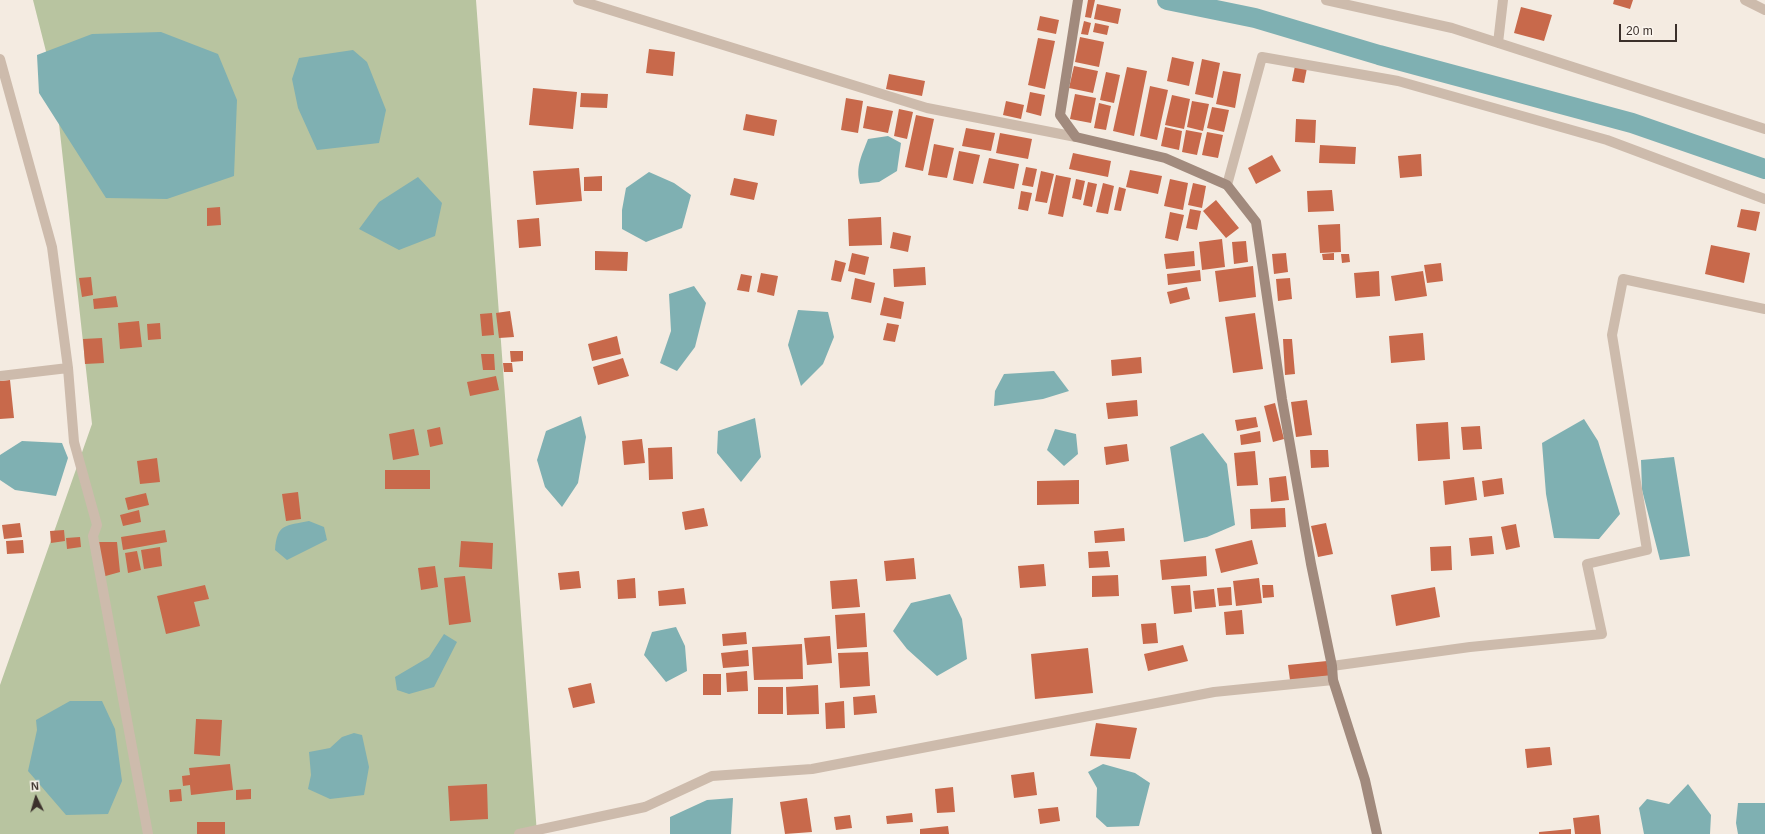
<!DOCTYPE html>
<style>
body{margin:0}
#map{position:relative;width:1765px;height:834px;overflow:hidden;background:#f4ebe1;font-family:Helvetica,sans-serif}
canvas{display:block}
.north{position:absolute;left:16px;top:778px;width:40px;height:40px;-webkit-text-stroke:3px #fbf5ee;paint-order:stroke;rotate:355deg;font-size:11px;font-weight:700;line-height:16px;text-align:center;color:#3b302b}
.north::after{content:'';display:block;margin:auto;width:14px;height:18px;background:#3b302b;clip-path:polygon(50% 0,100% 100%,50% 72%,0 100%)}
.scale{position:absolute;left:1619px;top:24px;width:58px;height:18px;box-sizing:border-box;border:2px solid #3b302b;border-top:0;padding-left:5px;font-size:12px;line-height:14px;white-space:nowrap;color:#3b302b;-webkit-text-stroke:3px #fbf5ee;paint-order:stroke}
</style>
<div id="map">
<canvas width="1765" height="834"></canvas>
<div class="north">N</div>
<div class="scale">20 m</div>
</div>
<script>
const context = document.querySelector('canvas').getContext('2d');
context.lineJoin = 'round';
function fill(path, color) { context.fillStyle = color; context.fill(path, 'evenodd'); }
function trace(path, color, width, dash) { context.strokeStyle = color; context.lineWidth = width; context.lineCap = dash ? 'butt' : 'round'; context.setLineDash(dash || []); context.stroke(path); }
fill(new Path2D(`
 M 33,0 L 476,0 L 537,834 L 0,834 L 0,685 L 92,424 L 55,87 Z`), '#b8c4a0');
fill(new Path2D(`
 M 161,32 L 218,54 L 237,100 L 234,176 L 167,199 L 106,198 L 39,93 L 37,55 L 92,34 Z
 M 353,50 L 367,62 L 386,110 L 379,143 L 317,150 L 298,108 L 292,79 L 299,58 Z
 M 888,136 L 901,143 L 897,171 L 879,182 L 860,184 C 855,167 862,155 868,139 Z
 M 649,172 L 674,183 L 691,195 L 682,228 L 646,242 L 622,229 L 622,210 L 626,188 Z
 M 418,177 L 442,203 L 435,236 L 399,250 L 359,229 L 379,202 Z
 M 694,286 L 706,303 L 695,347 L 677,371 L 660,363 L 671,331 L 669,294 Z
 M 798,310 L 828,312 L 834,337 L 823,364 L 801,386 L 788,345 Z
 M 1054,371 L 1069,391 L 1043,399 L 994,406 L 995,391 L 1004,374 Z
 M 581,416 L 586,437 L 578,483 L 562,507 L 545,487 L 537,460 L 546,431 Z
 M 755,418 L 761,457 L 741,482 L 717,453 L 718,431 Z
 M 1584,419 L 1598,441 L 1620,514 L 1599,539 L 1554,538 L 1546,494 L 1542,443 Z
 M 1055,429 L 1076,434 L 1078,454 L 1064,466 L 1047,450 Z
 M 1203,433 L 1227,464 L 1235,525 L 1207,537 L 1184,542 L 1170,447 Z
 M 22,441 L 62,443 L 68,458 L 56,496 L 15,490 L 0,480 L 0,455 Z
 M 1674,457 L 1690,556 L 1660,560 L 1642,490 L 1641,460 Z
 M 309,521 L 324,527 L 327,540 L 287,560 L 275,550 C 277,523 286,526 309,521 Z
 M 950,594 L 962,619 L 967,659 L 937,676 L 907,649 L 893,631 L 911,603 Z
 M 676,627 L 685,646 L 687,671 L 666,682 L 644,655 L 652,632 Z
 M 444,634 L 457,642 L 434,687 L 409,694 L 397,690 L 395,677 L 429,657 Z
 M 70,701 L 102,701 L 115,729 L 122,781 L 108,814 L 66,815 L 28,771 L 37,730 L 36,720 Z
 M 354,733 L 362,735 L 369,767 L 364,795 L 330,799 L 308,789 L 311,775 L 309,752 L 330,748 L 342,737 Z
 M 1103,764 L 1135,773 L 1150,783 L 1139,826 L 1107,827 L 1096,817 L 1097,788 L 1088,772 Z
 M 1688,784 L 1711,815 L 1710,834 L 1644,834 L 1639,808 L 1647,799 L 1669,804 Z
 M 733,798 L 731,834 L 670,834 L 670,817 L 707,800 Z
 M 1738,803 L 1765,803 L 1765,834 L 1738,834 L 1736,823 Z`), '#7fb0b2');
trace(new Path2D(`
 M 1167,0 L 1255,18 L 1379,55 L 1632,123 L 1765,169`), '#7fb0b2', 20);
fill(new Path2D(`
 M 1088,0 L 1095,0 L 1091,18 L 1085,17 Z
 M 1614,0 L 1633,0 L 1630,9 L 1613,4 Z
 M 1097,4 L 1121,9 L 1118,24 L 1094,19 Z
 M 1521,7 L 1552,15 L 1544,41 L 1514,33 Z
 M 1040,16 L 1059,20 L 1056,34 L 1037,30 Z
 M 1084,21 L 1091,23 L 1088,35 L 1081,34 Z
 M 1095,23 L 1109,26 L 1107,35 L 1093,32 Z
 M 1080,37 L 1104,42 L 1099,67 L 1075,62 Z
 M 1038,38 L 1055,41 L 1045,89 L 1028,85 Z
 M 649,49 L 675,52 L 673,76 L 646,73 Z
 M 1172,57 L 1194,62 L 1189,86 L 1167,81 Z
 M 1202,59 L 1220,63 L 1213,98 L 1195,94 Z
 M 1074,66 L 1098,71 L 1093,93 L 1069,88 Z
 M 1295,66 L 1307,68 L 1304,83 L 1292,81 Z
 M 1127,67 L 1147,71 L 1134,136 L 1113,131 Z
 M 1223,71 L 1241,74 L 1235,108 L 1216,104 Z
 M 1106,72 L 1120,75 L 1114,103 L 1100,100 Z
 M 889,74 L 925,81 L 922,96 L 886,89 Z
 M 1150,86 L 1168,90 L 1157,140 L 1140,136 Z
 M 533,88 L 577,92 L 573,129 L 529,125 Z
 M 1030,92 L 1045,95 L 1041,116 L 1026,112 Z
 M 581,93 L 608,94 L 607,108 L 580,107 Z
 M 1075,94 L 1096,98 L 1091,123 L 1070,119 Z
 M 1172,95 L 1190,99 L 1184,129 L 1165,125 Z
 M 846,98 L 863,101 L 858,133 L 841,130 Z
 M 1006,101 L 1024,105 L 1021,119 L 1003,115 Z
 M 1192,101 L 1209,104 L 1203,131 L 1187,127 Z
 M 1099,103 L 1111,106 L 1106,130 L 1094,128 Z
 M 867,106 L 893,111 L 888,133 L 863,128 Z
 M 1212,107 L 1229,110 L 1224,132 L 1207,128 Z
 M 899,109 L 913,112 L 907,139 L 894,136 Z
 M 746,114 L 777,120 L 774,136 L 743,130 Z
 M 916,115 L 934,119 L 923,171 L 905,167 Z
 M 1296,119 L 1316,120 L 1315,143 L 1295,142 Z
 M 1165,127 L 1182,131 L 1179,150 L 1161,146 Z
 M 966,128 L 995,133 L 991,151 L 962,146 Z
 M 1186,130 L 1202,133 L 1197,155 L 1182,152 Z
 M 1207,132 L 1223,135 L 1218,158 L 1202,155 Z
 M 1000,133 L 1032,139 L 1028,159 L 996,153 Z
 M 934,144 L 954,148 L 947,178 L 928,175 Z
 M 1320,145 L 1356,147 L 1355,164 L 1319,163 Z
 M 959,151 L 980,155 L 973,184 L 953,180 Z
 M 1073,153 L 1111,161 L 1108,177 L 1069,169 Z
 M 1421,154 L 1422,176 L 1400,178 L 1398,156 Z
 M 1272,155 L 1281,171 L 1256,184 L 1248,168 Z
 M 989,158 L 1019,164 L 1014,189 L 983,183 Z
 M 1026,167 L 1037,169 L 1033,187 L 1022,185 Z
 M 579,168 L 582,201 L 536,205 L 533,171 Z
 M 1130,170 L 1162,176 L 1158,194 L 1126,187 Z
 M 1041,171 L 1054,174 L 1047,203 L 1035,201 Z
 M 1056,175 L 1071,178 L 1063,217 L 1048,214 Z
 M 602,176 L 602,191 L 584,191 L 584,177 Z
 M 734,178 L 758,183 L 754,200 L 730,195 Z
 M 1076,179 L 1085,181 L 1081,200 L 1072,198 Z
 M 1170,179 L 1188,183 L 1183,210 L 1164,206 Z
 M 1088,182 L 1097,184 L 1092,207 L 1083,205 Z
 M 1103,183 L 1114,186 L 1108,214 L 1096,212 Z
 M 1193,183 L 1206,186 L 1202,208 L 1188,205 Z
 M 1119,187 L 1126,189 L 1121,211 L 1114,210 Z
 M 1332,190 L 1334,211 L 1308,212 L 1307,191 Z
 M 1021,191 L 1032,193 L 1028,211 L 1018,209 Z
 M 1216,200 L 1239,228 L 1226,238 L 1203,211 Z
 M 220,207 L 221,225 L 207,226 L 207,208 Z
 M 1190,209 L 1201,211 L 1197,230 L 1186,228 Z
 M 1741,209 L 1760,212 L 1756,231 L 1737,227 Z
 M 1170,212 L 1184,215 L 1178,241 L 1165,238 Z
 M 881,217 L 882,245 L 849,246 L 848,219 Z
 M 539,218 L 541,246 L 519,248 L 517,220 Z
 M 1340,224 L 1341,252 L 1320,253 L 1318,225 Z
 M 893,232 L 911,236 L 908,252 L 890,248 Z
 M 1222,239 L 1225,267 L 1202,270 L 1199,242 Z
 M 1246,241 L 1248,262 L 1234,264 L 1232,242 Z
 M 1711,245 L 1750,253 L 1744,283 L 1705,274 Z
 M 595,251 L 628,252 L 627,271 L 595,270 Z
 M 1194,251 L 1195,266 L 1166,269 L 1164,254 Z
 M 852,253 L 869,257 L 865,275 L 848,271 Z
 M 1286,253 L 1288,272 L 1274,274 L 1272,254 Z
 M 1334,253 L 1334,260 L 1323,260 L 1322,254 Z
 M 1341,254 L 1349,254 L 1350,262 L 1342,263 Z
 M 835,260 L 846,263 L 841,282 L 831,280 Z
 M 1441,263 L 1443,281 L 1427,283 L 1424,265 Z
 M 1253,266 L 1256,297 L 1219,302 L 1215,271 Z
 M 925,267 L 926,285 L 894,287 L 893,269 Z
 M 1200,270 L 1201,281 L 1168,285 L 1167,274 Z
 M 1379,271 L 1380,296 L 1356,298 L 1354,273 Z
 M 1423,271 L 1427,296 L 1395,301 L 1391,276 Z
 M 761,273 L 778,276 L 774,296 L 757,292 Z
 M 741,274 L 752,276 L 749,292 L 737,290 Z
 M 91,277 L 93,295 L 82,297 L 79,278 Z
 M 855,278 L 875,283 L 871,303 L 851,299 Z
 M 1290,278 L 1292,299 L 1278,301 L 1276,279 Z
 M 1187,287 L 1190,299 L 1170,304 L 1167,292 Z
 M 116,296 L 118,307 L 94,309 L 93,299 Z
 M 884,297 L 904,302 L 901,319 L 880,315 Z
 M 510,311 L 514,337 L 499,338 L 496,313 Z
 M 492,313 L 494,335 L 482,336 L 480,314 Z
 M 1255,313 L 1263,369 L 1233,373 L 1225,317 Z
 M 139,321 L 142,347 L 120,349 L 118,323 Z
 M 160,323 L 161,339 L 148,340 L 147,324 Z
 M 887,323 L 899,325 L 895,342 L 883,340 Z
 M 1423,333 L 1425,360 L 1391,363 L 1389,336 Z
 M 617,336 L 621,354 L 592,361 L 588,344 Z
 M 102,338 L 104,363 L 85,364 L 83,339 Z
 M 1283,339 L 1292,339 L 1295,374 L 1285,375 Z
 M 510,351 L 523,351 L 523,361 L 511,362 Z
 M 481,354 L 494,354 L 495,370 L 483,370 Z
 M 1141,357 L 1142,373 L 1112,376 L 1111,360 Z
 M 623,358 L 629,376 L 598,385 L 593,367 Z
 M 503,363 L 512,363 L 513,372 L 504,372 Z
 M 496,376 L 499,390 L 470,396 L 467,382 Z
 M 10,380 L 14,418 L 0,419 L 0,381 Z
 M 1137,400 L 1138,416 L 1108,419 L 1106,403 Z
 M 1307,400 L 1312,435 L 1296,437 L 1291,402 Z
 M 1275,403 L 1284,439 L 1273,442 L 1264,406 Z
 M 1256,417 L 1258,427 L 1237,431 L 1235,420 Z
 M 1448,422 L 1450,459 L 1418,461 L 1416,424 Z
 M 1480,426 L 1482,449 L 1463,450 L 1461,427 Z
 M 440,427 L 443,444 L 430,447 L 427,430 Z
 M 414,429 L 419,455 L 393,460 L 389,434 Z
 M 1260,431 L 1261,442 L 1241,445 L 1240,435 Z
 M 642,439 L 645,463 L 624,465 L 622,441 Z
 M 1127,444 L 1129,461 L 1106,465 L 1104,447 Z
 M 672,447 L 673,479 L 649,480 L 648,448 Z
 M 1310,450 L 1328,450 L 1329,467 L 1311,468 Z
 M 1255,451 L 1258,485 L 1237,486 L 1234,453 Z
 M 157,458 L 160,482 L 140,484 L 137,461 Z
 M 385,470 L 430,470 L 430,489 L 385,489 Z
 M 1286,476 L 1289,500 L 1271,502 L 1269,478 Z
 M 1474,477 L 1477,500 L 1445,505 L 1443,481 Z
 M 1502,478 L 1504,494 L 1484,497 L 1482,481 Z
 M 1079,480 L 1079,504 L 1037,505 L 1037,481 Z
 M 298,492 L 301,519 L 286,521 L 282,494 Z
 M 146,493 L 149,505 L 128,510 L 125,498 Z
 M 704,508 L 708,526 L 685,530 L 682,512 Z
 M 1285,508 L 1286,527 L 1251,529 L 1250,509 Z
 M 139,510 L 141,522 L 123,526 L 120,515 Z
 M 20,523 L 22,537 L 4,539 L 2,525 Z
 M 1326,523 L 1333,554 L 1318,557 L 1311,526 Z
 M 1516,524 L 1520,547 L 1506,550 L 1501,527 Z
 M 1124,528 L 1125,541 L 1095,543 L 1094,531 Z
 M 64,530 L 65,541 L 51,543 L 50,531 Z
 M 165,530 L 167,542 L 123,550 L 121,537 Z
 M 1492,536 L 1494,554 L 1471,556 L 1469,538 Z
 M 80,537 L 81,547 L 67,549 L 66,538 Z
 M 23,540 L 24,553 L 7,554 L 6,541 Z
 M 1252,540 L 1258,564 L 1221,573 L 1215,549 Z
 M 461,541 L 493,543 L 492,569 L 459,567 Z
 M 96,542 L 117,542 L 120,572 L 102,577 Z
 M 1451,546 L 1452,570 L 1431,571 L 1430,547 Z
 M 160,547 L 162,566 L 144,569 L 141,550 Z
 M 137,551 L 141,570 L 128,573 L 125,553 Z
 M 1108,551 L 1110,567 L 1089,568 L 1088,552 Z
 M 1206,556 L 1207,576 L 1162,580 L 1160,560 Z
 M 914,558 L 916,579 L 886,581 L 884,561 Z
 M 1044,564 L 1046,586 L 1020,588 L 1018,566 Z
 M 435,566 L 438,587 L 421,590 L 418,568 Z
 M 579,571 L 581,588 L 560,590 L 558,573 Z
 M 1118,575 L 1119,596 L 1092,597 L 1092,576 Z
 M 465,576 L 471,622 L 449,625 L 444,578 Z
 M 635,578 L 636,598 L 618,599 L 617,580 Z
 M 1259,578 L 1262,603 L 1236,606 L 1233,581 Z
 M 857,579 L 860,607 L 832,609 L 830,581 Z
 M 205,585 L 209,599 L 194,602 L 200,626 L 166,634 L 157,596 Z
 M 1190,585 L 1192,612 L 1174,614 L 1171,586 Z
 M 1262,585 L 1273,585 L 1274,597 L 1263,598 Z
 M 1231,587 L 1232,605 L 1219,606 L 1217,588 Z
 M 1435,587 L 1440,617 L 1396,626 L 1391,595 Z
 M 684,588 L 686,604 L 659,606 L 658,591 Z
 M 1214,589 L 1216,607 L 1195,609 L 1193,591 Z
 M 1242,610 L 1244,634 L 1226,635 L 1224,612 Z
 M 865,613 L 867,647 L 837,649 L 835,615 Z
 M 1156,623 L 1158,643 L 1143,644 L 1141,624 Z
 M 746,632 L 747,644 L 723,646 L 722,634 Z
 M 830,636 L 832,663 L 807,665 L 804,638 Z
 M 802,644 L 803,679 L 754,680 L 752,647 Z
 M 1183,645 L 1188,661 L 1148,671 L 1144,654 Z
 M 1088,648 L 1093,693 L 1035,699 L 1031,654 Z
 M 748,650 L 749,666 L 723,668 L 721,653 Z
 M 868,652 L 870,686 L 840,688 L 838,653 Z
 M 1327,661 L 1329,676 L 1290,680 L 1288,665 Z
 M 747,671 L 748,691 L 727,692 L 726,673 Z
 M 703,674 L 721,674 L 721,695 L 703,695 Z
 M 591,683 L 595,703 L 573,708 L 568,688 Z
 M 818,685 L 819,714 L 787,715 L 786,687 Z
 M 758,687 L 783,687 L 783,714 L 758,714 Z
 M 875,695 L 877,713 L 854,715 L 853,697 Z
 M 844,701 L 845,728 L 826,729 L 825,703 Z
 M 196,719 L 222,720 L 220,756 L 194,754 Z
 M 1096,723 L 1137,728 L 1130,759 L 1090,756 Z
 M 1550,747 L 1552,765 L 1527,768 L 1525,749 Z
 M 230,764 L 233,790 L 191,795 L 190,785 L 183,786 L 182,776 L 190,775 L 189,768 Z
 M 1034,772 L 1037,795 L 1014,798 L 1011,775 Z
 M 487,784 L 488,819 L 450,821 L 448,786 Z
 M 953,787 L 955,812 L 937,813 L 935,789 Z
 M 181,789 L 182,801 L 170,802 L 169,790 Z
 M 251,789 L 251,799 L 236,800 L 236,790 Z
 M 807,798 L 812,832 L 785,834 L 780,802 Z
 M 1058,807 L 1060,821 L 1040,824 L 1038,809 Z
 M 912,813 L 913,822 L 887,824 L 886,816 Z
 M 850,815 L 852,828 L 836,830 L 834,817 Z
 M 1599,815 L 1601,834 L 1575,834 L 1573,818 Z
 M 197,822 L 225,822 L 225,834 L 197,834 Z
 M 948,826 L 949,834 L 920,834 L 920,829 Z
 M 1571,829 L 1571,834 L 1539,834 L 1539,832 Z`), '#c8694b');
trace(new Path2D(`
 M 578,0 L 927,108 L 1076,137
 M 1326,0 L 1452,28 L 1765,129
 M 1745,0 L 1765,10
 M 1498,43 L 1503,0
 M 0,59 L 52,247 L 68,368 L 74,442 L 97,525 L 93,536 L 148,834
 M 1227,185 L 1262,57 L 1398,81 L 1607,140 L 1765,199
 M 0,376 L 68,368
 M 1332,666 L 1470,647 L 1602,634 L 1587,564 L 1647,550 L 1612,335 L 1623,279 L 1765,309
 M 519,834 L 645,807 L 712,776 L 812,769 L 1214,692 L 1333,680`), '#cdbbac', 10);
trace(new Path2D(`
 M 1078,0 L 1060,115 L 1076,137 L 1165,158 L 1227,185 L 1256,222 L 1282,399 L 1311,564 L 1332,666 L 1333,680 L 1365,780 L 1377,834`), '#a18a7d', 10);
</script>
